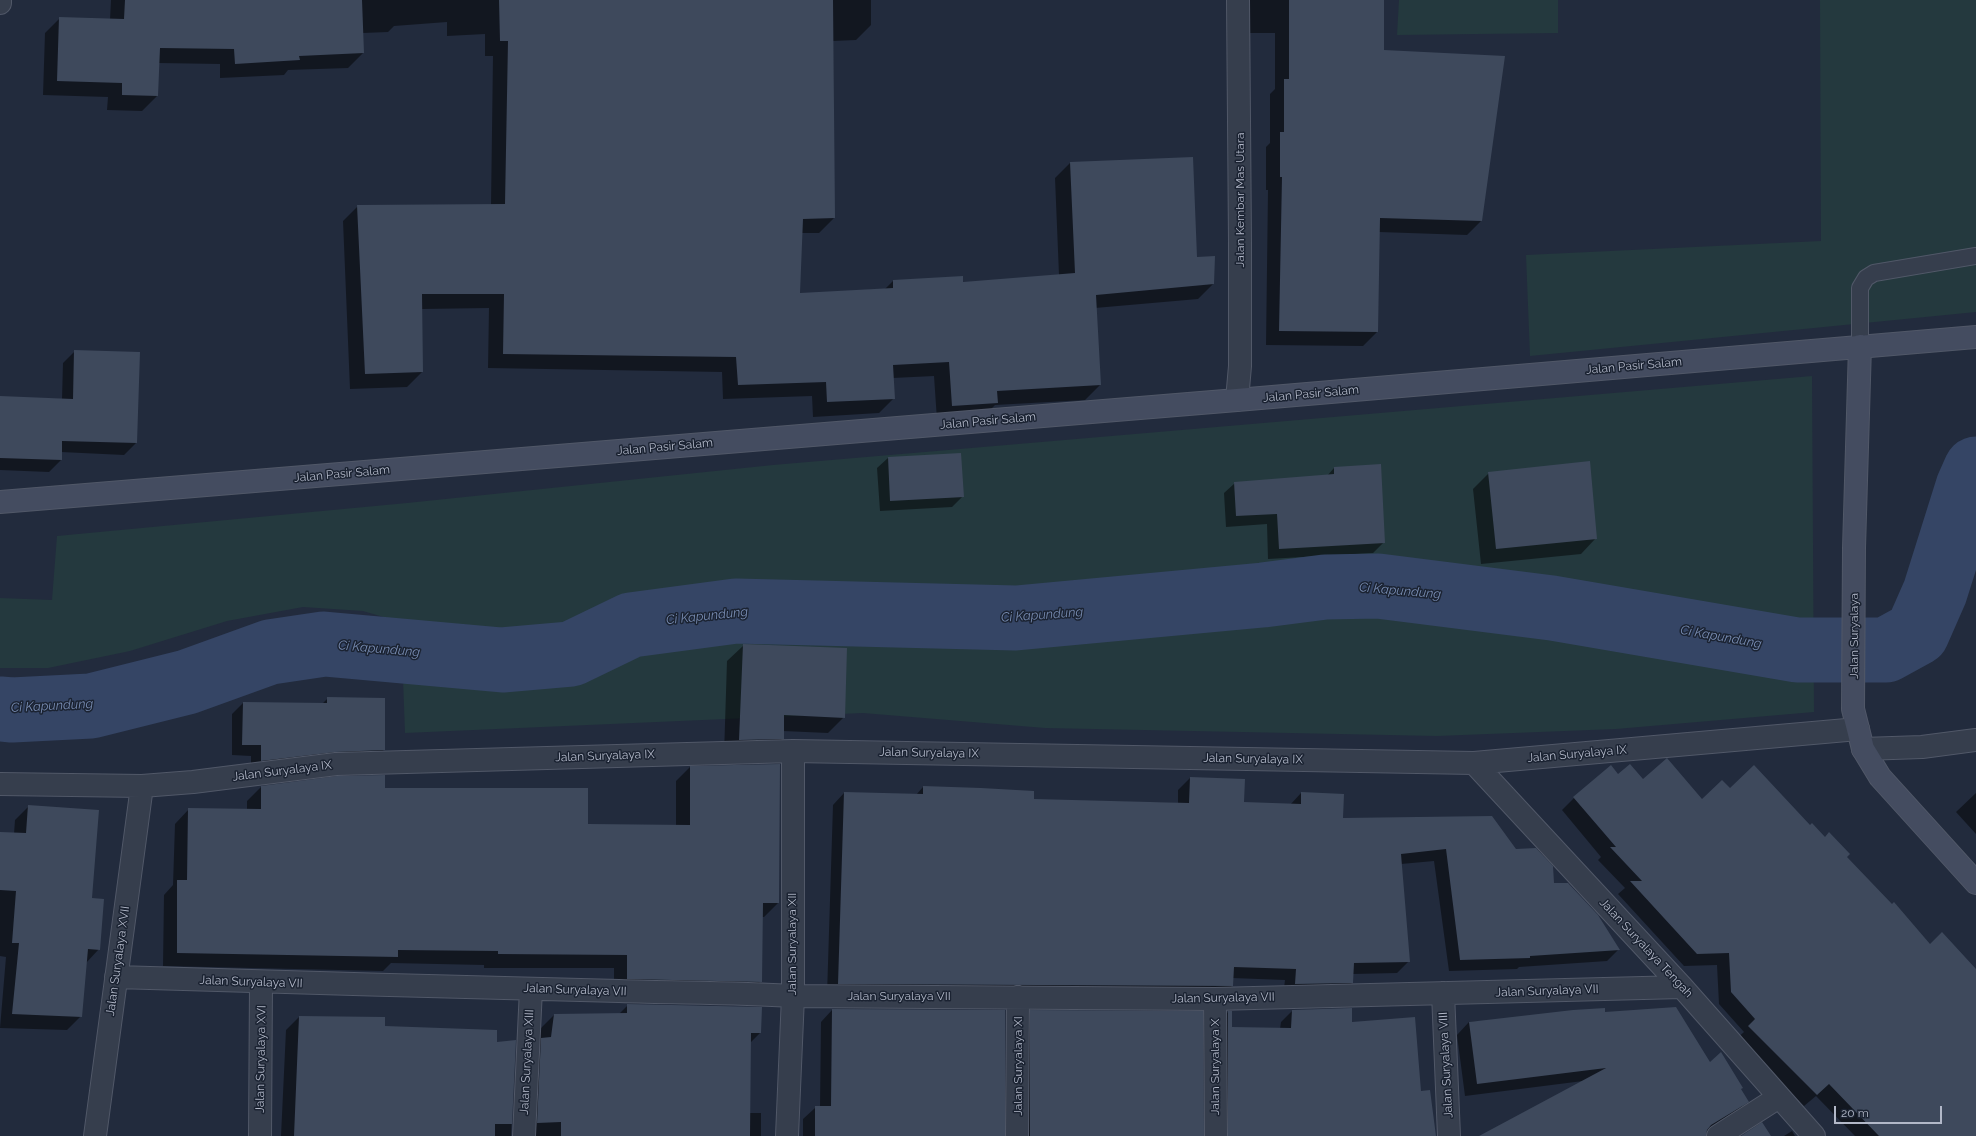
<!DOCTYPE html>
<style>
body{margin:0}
#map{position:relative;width:1976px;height:1136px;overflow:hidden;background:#222b3d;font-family:Raleway,sans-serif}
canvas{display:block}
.scale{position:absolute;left:1834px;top:1106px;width:108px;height:18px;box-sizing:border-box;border:2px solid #b2b8c8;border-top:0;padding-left:5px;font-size:12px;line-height:14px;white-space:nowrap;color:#b2b8c8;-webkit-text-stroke:3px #1b2332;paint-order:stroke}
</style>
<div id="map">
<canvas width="1976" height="1136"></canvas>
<div class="scale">20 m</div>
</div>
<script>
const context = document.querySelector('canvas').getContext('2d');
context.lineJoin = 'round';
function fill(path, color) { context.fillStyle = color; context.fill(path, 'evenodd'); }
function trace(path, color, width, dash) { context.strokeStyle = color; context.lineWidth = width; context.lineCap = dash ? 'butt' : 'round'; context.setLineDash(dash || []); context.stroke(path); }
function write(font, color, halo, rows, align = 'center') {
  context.font = font + ' Raleway,sans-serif'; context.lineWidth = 3; context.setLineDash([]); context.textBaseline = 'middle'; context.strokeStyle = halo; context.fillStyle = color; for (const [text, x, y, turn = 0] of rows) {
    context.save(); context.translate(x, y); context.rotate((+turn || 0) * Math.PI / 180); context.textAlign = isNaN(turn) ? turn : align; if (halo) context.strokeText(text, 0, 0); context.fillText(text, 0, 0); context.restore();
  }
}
fill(new Path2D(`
 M 1399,0 L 1558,0 L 1558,33 L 1397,35 Z
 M 1820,0 L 1976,0 L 1976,312 L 1530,356 L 1526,255 L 1821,241 Z
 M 1812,376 L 1814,712 L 1616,729 L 1437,736 L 1045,728 L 863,713 L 405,733 L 403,679 L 397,621 L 363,611 L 303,607 L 227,621 L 130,651 L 48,668 L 0,668 L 0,598 L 52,600 L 57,536 L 407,503 L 773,465 Z`), '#24393e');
fill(new Path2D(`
 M 111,0 L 871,0 L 871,25 L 856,40 L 833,41 L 834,218 L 819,233 L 801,233 L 799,294 L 885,289 L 893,281 L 962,278 L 962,283 L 1059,275 L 1055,178 L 1070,163 L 1196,258 L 1213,284 L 1198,299 L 1095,308 L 1100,385 L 1085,400 L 995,405 L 982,418 L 937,420 L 934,376 L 893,378 L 894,398 L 879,413 L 813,417 L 812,396 L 723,399 L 722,372 L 488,368 L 489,308 L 422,309 L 422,372 L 407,387 L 350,389 L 343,221 L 358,206 L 491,205 L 493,56 L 485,56 L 485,34 L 447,36 L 447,22 L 394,26 L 388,32 L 363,33 L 363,53 L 348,68 L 288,70 L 284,75 L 220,78 L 220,64 L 158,63 L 157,96 L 142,111 L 107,110 L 108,97 L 43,95 L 45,33 L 60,18 L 110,20 Z
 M 1245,0 L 1383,0 L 1383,51 L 1481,221 L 1467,235 L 1379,232 L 1377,332 L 1363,346 L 1266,345 L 1268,190 L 1266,190 L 1266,147 L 1270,143 L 1270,94 L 1275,89 L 1275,33 L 1245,33 Z
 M 75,351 L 139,353 L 136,443 L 124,455 L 61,452 L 61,460 L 49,472 L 0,470 L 0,397 L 62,399 L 63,363 Z
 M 888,458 L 963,496 L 952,507 L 880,511 L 877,468 Z
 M 1334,468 L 1384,542 L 1373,553 L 1268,559 L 1267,524 L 1226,527 L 1224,493 L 1235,483 L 1327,476 Z
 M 1489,473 L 1596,538 L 1581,554 L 1481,564 L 1473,489 Z
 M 743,646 L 844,717 L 828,733 L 783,731 L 783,738 L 767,754 L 724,755 L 727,661 Z
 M 328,698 L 384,750 L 373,760 L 251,771 L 251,756 L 232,755 L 232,714 L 243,703 L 322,704 Z
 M 690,767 L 778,903 L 764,917 L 761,917 L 761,981 L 747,995 L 614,992 L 614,968 L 484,968 L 484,965 L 391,963 L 383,971 L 163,966 L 164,895 L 173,885 L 175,824 L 189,809 L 247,810 L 247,801 L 261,787 L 384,789 L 587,825 L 676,826 L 676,781 Z
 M 1618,776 L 1643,781 L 1701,800 L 1730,790 L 1810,827 L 1846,857 L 1930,945 L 1976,970 L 1976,1136 L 1855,1136 L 1816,1096 L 1804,1106 L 1736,1039 L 1744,1032 L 1719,1004 L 1717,965 L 1684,966 L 1618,894 L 1625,888 L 1598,860 L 1601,857 L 1562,810 L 1574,798 Z
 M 1190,778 L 1244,780 L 1243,803 L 1290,805 L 1301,793 L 1342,819 L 1515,850 L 1618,950 L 1607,961 L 1519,967 L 1517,969 L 1449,971 L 1434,861 L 1401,864 L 1409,961 L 1397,973 L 1353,974 L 1352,983 L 1340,994 L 1283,996 L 1285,980 L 1232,978 L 1232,986 L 1220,997 L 827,995 L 833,805 L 844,793 L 916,795 L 923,787 L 1033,800 L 1178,803 L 1178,790 Z
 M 1976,793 L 1976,834 L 1956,812 Z
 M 29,806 L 91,899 L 99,949 L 86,963 L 81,1016 L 67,1030 L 0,1028 L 6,957 L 0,956 L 0,833 L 14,834 L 15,820 Z
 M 628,1005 L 760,1033 L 750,1043 L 750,1113 L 761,1113 L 761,1136 L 524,1136 L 540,1029 L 554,1015 L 619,1014 Z
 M 832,1010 L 1004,1136 L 803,1136 L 803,1119 L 815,1108 L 820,1108 L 821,1022 Z
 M 1293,1010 L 1351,1023 L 1421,1136 L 1217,1136 L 1216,1024 L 1228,1012 L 1231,1028 L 1280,1029 L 1281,1022 Z
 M 1031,1011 L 1202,1136 L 1018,1136 L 1019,1023 Z
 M 1604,1013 L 1710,1063 L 1740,1090 L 1747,1101 L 1735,1114 L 1700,1136 L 1481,1136 L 1583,1081 L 1465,1096 L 1457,1035 L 1469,1022 Z
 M 299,1017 L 496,1043 L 515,1041 L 511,1136 L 281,1136 L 286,1030 Z
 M 1792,1131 L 1795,1136 L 1784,1136 Z`), '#0007');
trace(new Path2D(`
 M 0,709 L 12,710 L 91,706 L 187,682 L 270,652 L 324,644 L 502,660 L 571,654 L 631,625 L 736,611 L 1016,618 L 1263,595 L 1325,587 L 1378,586 L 1552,608 L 1797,650 L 1886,650 L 1917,633 L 1935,592 L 1968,487 L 1976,469`), '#354565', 65);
fill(new Path2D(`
 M 125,0 L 362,0 L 364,53 L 299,56 L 300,60 L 235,64 L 234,49 L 160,48 L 158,96 L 122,95 L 122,83 L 57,81 L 59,17 L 124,19 Z
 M 499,0 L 833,0 L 835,218 L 803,219 L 800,293 L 893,288 L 893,280 L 963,276 L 963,282 L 1075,273 L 1070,162 L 1193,157 L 1197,257 L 1215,256 L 1214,284 L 1096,295 L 1101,385 L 997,391 L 998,403 L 952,406 L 949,362 L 893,365 L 895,399 L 827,402 L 826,382 L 738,385 L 736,357 L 503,354 L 504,294 L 422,294 L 423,372 L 365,374 L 357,205 L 505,204 L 508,41 L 500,41 Z
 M 1289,0 L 1384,0 L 1384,50 L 1505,56 L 1482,221 L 1380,218 L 1378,332 L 1279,331 L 1282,177 L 1280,177 L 1280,132 L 1284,132 L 1284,79 L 1289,79 Z
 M 74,350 L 140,352 L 137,443 L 62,441 L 62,460 L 0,458 L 0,396 L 73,399 Z
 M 961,453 L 964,497 L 890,501 L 888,457 Z
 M 1590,461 L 1597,539 L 1496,549 L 1488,472 Z
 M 1381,464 L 1385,543 L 1279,549 L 1277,514 L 1236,516 L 1234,482 L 1334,474 L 1334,467 Z
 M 743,644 L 847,648 L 845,718 L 784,715 L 784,739 L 739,740 Z
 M 327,697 L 385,698 L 385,750 L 335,752 L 261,761 L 261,745 L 242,745 L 243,702 L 327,703 Z
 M 1667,758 L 1702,799 L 1722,780 L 1730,788 L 1754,765 L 1810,825 L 1812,823 L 1825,837 L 1829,832 L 1850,854 L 1847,857 L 1892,904 L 1894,902 L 1930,944 L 1942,932 L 1976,969 L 1976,1136 L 1879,1136 L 1829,1084 L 1817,1095 L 1748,1026 L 1755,1019 L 1731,992 L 1729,953 L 1697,954 L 1630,881 L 1642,881 L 1610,847 L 1616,847 L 1573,797 L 1611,765 L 1618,774 L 1630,764 L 1643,779 Z
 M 780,764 L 779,903 L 763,903 L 762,982 L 627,979 L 627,955 L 498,954 L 498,951 L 398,950 L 398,957 L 177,953 L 177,880 L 187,880 L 188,808 L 261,809 L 261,786 L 337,776 L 385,775 L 385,788 L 588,788 L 588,824 L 690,825 L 690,766 Z
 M 1190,777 L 1245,779 L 1244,802 L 1301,804 L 1301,792 L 1344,794 L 1343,818 L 1492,816 L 1516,849 L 1536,848 L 1553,866 L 1554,883 L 1568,883 L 1598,915 L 1620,950 L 1530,956 L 1530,958 L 1460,960 L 1446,849 L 1401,854 L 1410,962 L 1354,963 L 1353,983 L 1295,984 L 1296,969 L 1234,967 L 1233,986 L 838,984 L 844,792 L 923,794 L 923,786 L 981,788 L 1034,791 L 1034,799 L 1189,803 Z
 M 28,805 L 99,810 L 92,898 L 104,899 L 100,950 L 88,949 L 82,1017 L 12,1014 L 19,943 L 12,943 L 16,891 L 0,890 L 0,832 L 26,833 Z
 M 627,1004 L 762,1007 L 761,1033 L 751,1033 L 750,1136 L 561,1136 L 561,1122 L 537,1123 L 541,1038 L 551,1037 L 554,1014 L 627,1013 Z
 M 1676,1007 L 1710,1062 L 1721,1052 L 1743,1088 L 1741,1089 L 1749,1102 L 1711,1125 L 1707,1130 L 1706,1136 L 1479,1136 L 1606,1068 L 1477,1084 L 1469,1022 L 1573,1010 L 1605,1008 L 1605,1012 Z
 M 1352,1008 L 1352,1022 L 1415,1017 L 1421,1091 L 1430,1090 L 1436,1136 L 1228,1136 L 1228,1011 L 1232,1011 L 1232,1027 L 1291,1028 L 1292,1010 Z
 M 832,1009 L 1005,1010 L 1005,1136 L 815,1136 L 815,1106 L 831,1106 Z
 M 1030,1010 L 1203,1011 L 1204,1136 L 1030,1136 Z
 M 299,1016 L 385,1017 L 385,1026 L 497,1030 L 497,1042 L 516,1040 L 512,1124 L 495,1124 L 495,1136 L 294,1136 Z
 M 1762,1122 L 1771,1136 L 1741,1136 Z`), '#3e495c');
const lane = new Path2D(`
 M 1860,346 L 1860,288 L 1866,278 L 1874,273 L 1976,256`);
const street = new Path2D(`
 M 0,3 L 0,0
 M 1237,400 L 1240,366 L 1240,242 L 1238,0
 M 1863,749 L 1922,747 L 1976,740
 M 1474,763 L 1682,987 L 1814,1136
 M 0,784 L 142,786 L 193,782 L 336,764 L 793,751 L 1474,763 L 1858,729
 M 116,977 C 284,983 451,986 619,991 C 677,993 735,992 793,996 L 1215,999 L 1682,987
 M 1443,993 L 1449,1136
 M 1215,999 L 1216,1136
 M 95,1136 L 142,786
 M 260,1136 L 261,983
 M 524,1136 L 531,989
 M 787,1136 L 793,996 L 793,751
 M 1017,1136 L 1018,997
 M 1718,1136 L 1779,1097`);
const secondary = new Path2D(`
 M 1860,346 L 1854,548 L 1853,709 L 1863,749 L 1880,777 L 1976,883
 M 0,502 L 1237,400 L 1976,337`);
trace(lane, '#515868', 18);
trace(street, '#515868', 24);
trace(secondary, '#515868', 24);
trace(lane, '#363e4d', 16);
trace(street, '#363e4d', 22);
trace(secondary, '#444c60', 22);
write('12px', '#b2b8c8', '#1b2332', [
 ["Jalan Kembar Mas Utara",1240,200,-90],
 ["Jalan Pasir Salam",1634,366,-5],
 ["Jalan Pasir Salam",1311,394,-5],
 ["Jalan Pasir Salam",988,421,-5],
 ["Jalan Pasir Salam",665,447,-5],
 ["Jalan Pasir Salam",342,474,-5],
 ["Jalan Suryalaya",1854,636,-90],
 ["Jalan Suryalaya IX",929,753,1],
 ["Jalan Suryalaya IX",1577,754,-5],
 ["Jalan Suryalaya IX",605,756,-2],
 ["Jalan Suryalaya IX",1253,759,1],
 ["Jalan Suryalaya IX",282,771,-7],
 ["Jalan Suryalaya XII",792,944,-90],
 ["Jalan Suryalaya Tengah",1646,948,47],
 ["Jalan Suryalaya XVII",118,961,-82],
 ["Jalan Suryalaya VII",251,982,2],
 ["Jalan Suryalaya VII",575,990,2],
 ["Jalan Suryalaya VII",1547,991,-2],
 ["Jalan Suryalaya VII",899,996],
 ["Jalan Suryalaya VII",1223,998,-1],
 ["Jalan Suryalaya XVI",261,1059,-89],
 ["Jalan Suryalaya XIII",527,1062,-87],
 ["Jalan Suryalaya VIII",1446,1065,-93],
 ["Jalan Suryalaya XI",1018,1066,-90],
 ["Jalan Suryalaya X",1215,1067,-90]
]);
write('italic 13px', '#788cb2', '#1b2332', [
 ["Ci Kapundung",1400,591,5],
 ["Ci Kapundung",1042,615,-4],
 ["Ci Kapundung",707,616,-6],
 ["Ci Kapundung",1721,637,10],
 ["Ci Kapundung",379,649,5],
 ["Ci Kapundung",52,706,-3]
]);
</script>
